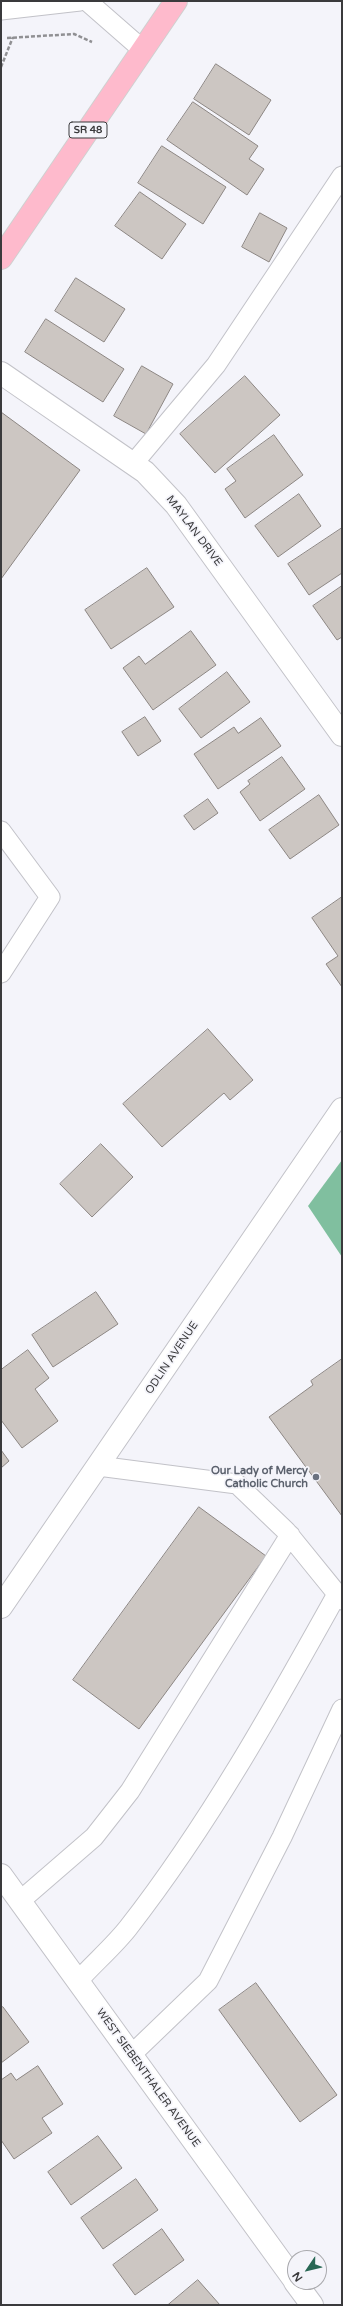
<!DOCTYPE html>
<style>
body{margin:0}
#map{position:relative;width:343px;height:2306px;overflow:hidden;background:#f4f4fa;font-family:"Varela Round",sans-serif}
canvas{display:block}
.frame{position:absolute;inset:0;border:2px solid #3a3a3c;pointer-events:none}
.north{position:absolute;left:287px;top:2250px;width:40px;height:40px;box-sizing:border-box;background:#f4f4fa;border:1px solid #aaaaae;border-radius:50%;rotate:235deg;font-size:11px;font-weight:700;line-height:16px;text-align:center;color:#3a3a3c}
.north::after{content:'';display:block;margin:auto;width:14px;height:18px;background:#286754;clip-path:polygon(50% 0,100% 100%,50% 72%,0 100%)}
</style>
<div id="map">
<canvas width="343" height="2306"></canvas>
<div class="frame"></div>
<div class="north">N</div>
</div>
<script>
const context = document.querySelector('canvas').getContext('2d');
context.lineJoin = 'round';
function fill(path, color) { context.fillStyle = color; context.fill(path, 'evenodd'); }
function trace(path, color, width, dash) { context.strokeStyle = color; context.lineWidth = width; context.lineCap = dash ? 'butt' : 'round'; context.setLineDash(dash || []); context.stroke(path); }
function write(font, color, halo, rows, align = 'center') {
  context.font = font + ' "Varela Round",sans-serif'; context.lineWidth = 3.5; context.setLineDash([]); context.textBaseline = 'middle'; context.strokeStyle = halo; context.fillStyle = color; for (const [text, x, y, turn = 0] of rows) {
    context.save(); context.translate(x, y); context.rotate((+turn || 0) * Math.PI / 180); context.textAlign = isNaN(turn) ? turn : align; if (halo) context.strokeText(text, 0, 0); context.fillText(text, 0, 0); context.restore();
  }
}
fill(new Path2D(`
 M 342,1160 L 342,1257 L 308,1206 Z`), '#80bf9f');
const building = new Path2D(`
 M 216,64 L 271,100 L 249,135 L 194,99 Z
 M 193,102 L 258,146 L 249,159 L 264,169 L 247,195 L 167,140 Z
 M 162,146 L 226,187 L 203,224 L 138,183 Z
 M 140,192 L 186,224 L 162,259 L 115,226 Z
 M 260,213 L 287,228 L 269,262 L 242,247 Z
 M 76,278 L 125,309 L 104,342 L 55,311 Z
 M 46,319 L 124,369 L 103,402 L 25,352 Z
 M 142,366 L 173,384 L 146,434 L 114,416 Z
 M 245,376 L 280,415 L 215,473 L 180,434 Z
 M 1,412 L 80,470 L 1,579 Z
 M 274,435 L 303,475 L 245,518 L 225,489 L 236,481 L 227,469 Z
 M 299,494 L 321,526 L 278,557 L 255,526 Z
 M 342,528 L 342,573 L 309,595 L 288,564 Z
 M 147,568 L 174,607 L 111,649 L 85,610 Z
 M 342,586 L 342,637 L 337,640 L 313,606 Z
 M 191,631 L 216,665 L 153,710 L 123,668 L 139,656 L 145,664 Z
 M 227,672 L 250,702 L 201,738 L 179,709 Z
 M 145,717 L 161,741 L 138,756 L 122,732 Z
 M 261,718 L 281,746 L 218,789 L 194,754 L 234,727 L 238,733 Z
 M 282,757 L 305,789 L 260,821 L 240,792 L 250,784 L 248,781 Z
 M 319,795 L 339,825 L 290,859 L 269,830 Z
 M 208,799 L 218,813 L 194,830 L 184,816 Z
 M 342,897 L 342,987 L 326,964 L 338,956 L 312,918 Z
 M 208,1029 L 253,1080 L 230,1100 L 224,1093 L 162,1147 L 123,1104 Z
 M 101,1144 L 133,1177 L 92,1217 L 60,1184 Z
 M 96,1292 L 118,1324 L 53,1367 L 32,1335 Z
 M 28,1350 L 49,1378 L 35,1389 L 58,1421 L 22,1448 L 1,1420 L 1,1370 Z
 M 342,1359 L 342,1516 L 269,1417 L 313,1385 L 311,1381 Z
 M 1,1450 L 9,1461 L 1,1468 Z
 M 199,1507 L 266,1556 L 139,1729 L 73,1680 Z
 M 256,1983 L 337,2095 L 300,2122 L 219,2010 Z
 M 3,2007 L 29,2042 L 1,2063 L 1,2008 Z
 M 38,2066 L 63,2104 L 42,2118 L 52,2133 L 14,2159 L 1,2140 L 1,2080 L 11,2073 L 16,2080 Z
 M 98,2136 L 122,2168 L 71,2205 L 48,2172 Z
 M 136,2179 L 158,2210 L 103,2249 L 81,2218 Z
 M 162,2229 L 184,2260 L 135,2295 L 113,2265 Z
 M 198,2280 L 220,2305 L 168,2305 Z`);
fill(building, '#ccc6c2');
trace(building, '#8c8683', 1);
const service = new Path2D(`
 M 87,1 L 143,50
 M 1,10 L 80,1
 M 133,464 L 216,365 L 342,176
 M 1,831 L 50,897 L 1,973
 M 98,1466 L 237,1484 L 286,1531 L 342,1600
 M 20,1901 L 94,1837 L 130,1791 L 290,1535
 M 78,1981 C 94,1963 113,1947 128,1928 C 209,1824 273,1709 337,1594
 M 131,2055 L 208,1981 L 282,1837 L 342,1709`);
const minor = new Path2D(`
 M 1,373 L 145,472 L 176,505 L 342,735
 M 1,1607 L 342,1109`);
const secondary = new Path2D(`
 M 1,1875 L 295,2281
 M 295,2282 L 312,2305`);
const primary = new Path2D(`
 M 1,258 L 176,1`);
trace(service, '#c2c2c8', 21);
trace(minor, '#c2c2c8', 24);
trace(secondary, '#c2c2c8', 24);
trace(primary, '#d0d0d0', 24);
trace(new Path2D(`
 M 7,38 L 74,34 L 92,42
 M 1,67 L 13,37`), '#909093', 2.5, [4, 2]);
trace(service, '#fff', 19);
trace(minor, '#fff', 22);
trace(secondary, '#fff', 22);
trace(primary, '#febacc', 22);
for (const [x, y, r, color] of [
 [316,1477,4,"#6b7280"]
]) { const dot = new Path2D(); dot.arc(x, y, r, 0, 2 * Math.PI); context.fillStyle = color; context.fill(dot); trace(dot, '#f4f4fa', 1.5); }
for (const [x, y, w] of [
 [88,130,38]
]) { const box = new Path2D(); box.roundRect(x - w / 2, y - 8, w, 16, 3); context.fillStyle = '#f4f4fa'; context.fill(box); trace(box, '#3a3a3c', 1); }
write('bold 10px', '#3a3a3c', null, [
 ["SR 48",88,130]
]);
write('11px', '#3a3a3c', '#f4f4fa', [
 ["MAYLAN DRIVE",194,531,53],
 ["ODLIN AVENUE",172,1358,-56],
 ["WEST SIEBENTHALER AVENUE",148,2078,54]
]);
write('bold 11px', '#5b616d', '#f4f4fa', [
 ["Our Lady of Mercy",308,1471],
 ["Catholic Church",308,1484]
], 'right');
</script>
